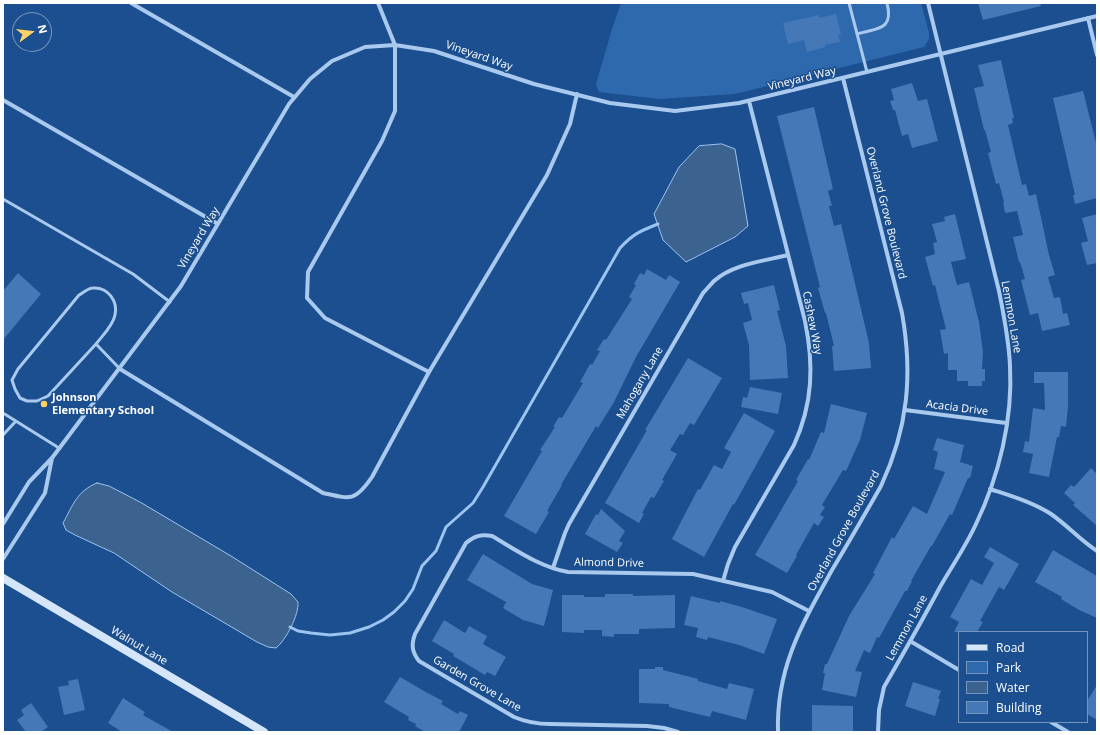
<!DOCTYPE html>
<style>
body{margin:0}
#map{position:relative;width:1100px;height:735px;overflow:hidden;background:#1b4f8f;font-family:"Open Sans",sans-serif}
canvas{display:block}
.frame{position:absolute;inset:0;border:4px solid #fff;pointer-events:none}
.legend{position:absolute;left:958px;top:631px;width:130px;height:92px;box-sizing:border-box;background:#1b4f8f;border:1px solid #7695bc;margin:0;padding:5px 7px;list-style:none;font-size:12px;color:#fff}
.legend li{display:flex;align-items:center;gap:8px;height:20px}
.legend b{width:20px;border:1px solid #7695bc}
.north{position:absolute;left:12px;top:12px;width:40px;height:40px;box-sizing:border-box;background:#1b4f8f;border:1px solid #7695bc;border-radius:50%;rotate:75deg;font-size:11px;font-weight:700;line-height:16px;text-align:center;color:#fff}
.north::after{content:'';display:block;margin:auto;width:14px;height:18px;background:#ffd166;clip-path:polygon(50% 0,100% 100%,50% 72%,0 100%)}
</style>
<div id="map">
<canvas width="1100" height="735"></canvas>
<div class="frame"></div>
<ul class="legend">
<li><b style="height:5px;background:#d6e6fa"></b>Road</li>
<li><b style="height:11px;background:#2e69ad"></b>Park</li>
<li><b style="height:11px;background:#3c6290"></b>Water</li>
<li><b style="height:11px;background:#4478b7"></b>Building</li>
</ul>
<div class="north">N</div>
</div>
<script>
const context = document.querySelector('canvas').getContext('2d');
context.lineJoin = 'round';
function fill(path, color) { context.fillStyle = color; context.fill(path, 'evenodd'); }
function trace(path, color, width, dash) { context.strokeStyle = color; context.lineWidth = width; context.lineCap = dash ? 'butt' : 'round'; context.setLineDash(dash || []); context.stroke(path); }
function write(font, color, halo, rows, align = 'center') {
  context.font = font + ' "Open Sans",sans-serif'; context.lineWidth = 3; context.setLineDash([]); context.textBaseline = 'middle'; context.strokeStyle = halo; context.fillStyle = color; for (const [text, x, y, turn = 0] of rows) {
    context.save(); context.translate(x, y); context.rotate((+turn || 0) * Math.PI / 180); context.textAlign = isNaN(turn) ? turn : align; if (halo) context.strokeText(text, 0, 0); context.fillText(text, 0, 0); context.restore();
  }
}
fill(new Path2D(`
 M 621,3 L 921,3 L 929,33 L 929,39 L 924,47 L 735,94 L 659,99 L 599,92 L 596,84 L 612,29 Z`), '#2e69ad');
const water = new Path2D(`
 M 722,144 L 735,149 L 748,226 L 735,237 L 686,262 L 663,240 L 654,214 L 679,167 L 699,146 Z
 M 97,483 L 109,486 L 140,502 L 231,556 L 291,594 L 298,602 C 299,615 286,640 276,648 L 268,647 L 257,642 L 172,592 L 114,553 L 75,535 L 66,530 L 63,523 C 73,505 77,491 97,483 Z`);
fill(water, '#3c6290');
trace(water, '#9cc4f0', 1);
trace(new Path2D(`
 M 290,627 L 298,631 L 311,633 L 330,635 L 350,633 L 369,627 L 383,620 L 394,612 L 405,601 L 413,589 L 422,566 L 436,551 L 446,527 L 473,503 L 483,487 L 620,248 C 633,234 640,231 658,224`), '#9cc4f0', 3);
fill(new Path2D(`
 M 978,3 L 1040,3 L 1041,6 L 983,20 Z
 M 836,14 L 841,35 L 838,35 L 840,42 L 825,45 L 825,47 L 807,52 L 804,40 L 788,44 L 783,23 L 819,15 L 819,18 Z
 M 1001,60 L 1014,118 L 1012,118 L 1013,123 L 1008,125 L 1022,185 L 1026,184 L 1029,196 L 1036,194 L 1049,255 L 1055,275 L 1048,277 L 1054,298 L 1060,297 L 1063,314 L 1067,313 L 1070,325 L 1042,331 L 1038,313 L 1030,315 L 1021,280 L 1025,279 L 1020,262 L 1019,262 L 1013,237 L 1023,235 L 1017,211 L 1005,213 L 1003,202 L 1004,202 L 999,183 L 996,184 L 988,153 L 991,152 L 985,130 L 984,130 L 974,88 L 984,86 L 978,65 Z
 M 912,83 L 918,101 L 927,99 L 938,141 L 912,148 L 908,134 L 902,136 L 895,110 L 893,110 L 890,101 L 894,100 L 891,89 Z
 M 1083,91 L 1097,147 L 1097,198 L 1075,204 L 1073,195 L 1075,195 L 1053,98 Z
 M 814,107 L 833,189 L 828,191 L 832,206 L 829,206 L 834,226 L 841,224 L 869,343 L 871,368 L 834,371 L 832,346 L 834,346 L 826,313 L 825,313 L 818,288 L 820,287 L 777,116 Z
 M 955,214 L 966,259 L 951,262 L 957,285 L 969,282 L 979,322 L 983,352 L 982,369 L 985,369 L 985,381 L 982,381 L 982,386 L 968,386 L 968,381 L 957,381 L 957,370 L 948,370 L 948,353 L 944,354 L 940,330 L 946,329 L 935,285 L 933,286 L 925,257 L 935,254 L 933,243 L 937,242 L 932,224 L 945,221 L 944,217 Z
 M 1097,214 L 1097,263 L 1087,265 L 1081,243 L 1088,241 L 1082,218 Z
 M 647,269 L 666,280 L 669,275 L 680,282 L 636,357 L 614,402 L 598,428 L 596,426 L 561,485 L 562,485 L 547,511 L 549,512 L 536,534 L 504,516 L 542,451 L 540,450 L 555,427 L 553,427 L 559,417 L 562,418 L 583,383 L 580,382 L 590,364 L 592,365 L 600,351 L 597,350 L 604,339 L 606,340 L 632,299 L 629,297 L 636,285 L 634,284 L 640,273 L 644,275 Z
 M 18,273 L 41,294 L 3,340 L 3,291 Z
 M 774,285 L 780,310 L 777,311 L 786,346 L 788,378 L 750,380 L 749,345 L 743,323 L 752,320 L 748,303 L 744,304 L 741,293 Z
 M 688,358 L 722,378 L 694,425 L 690,423 L 683,435 L 680,434 L 670,450 L 677,454 L 662,480 L 664,481 L 654,498 L 651,497 L 642,513 L 644,514 L 639,523 L 605,503 L 647,430 L 645,430 Z
 M 1034,372 L 1068,372 L 1068,407 L 1066,427 L 1061,426 L 1059,437 L 1057,437 L 1049,477 L 1029,473 L 1033,454 L 1023,452 L 1025,441 L 1029,442 L 1033,408 L 1045,410 L 1044,383 L 1034,383 Z
 M 750,387 L 782,393 L 778,414 L 741,407 L 743,397 L 747,398 Z
 M 831,404 L 867,413 L 860,440 L 846,471 L 843,470 L 822,505 L 825,507 L 820,515 L 824,517 L 818,526 L 814,523 L 796,555 L 797,556 L 787,573 L 755,555 L 798,481 L 796,480 L 808,459 L 809,460 L 821,432 L 824,433 Z
 M 744,413 L 775,431 L 734,505 L 733,504 L 704,557 L 672,539 L 698,489 L 700,490 L 714,465 L 722,469 L 731,452 L 724,448 Z
 M 937,438 L 964,445 L 960,462 L 973,466 L 970,478 L 968,478 L 952,515 L 950,514 L 932,546 L 931,546 L 911,581 L 912,581 L 907,591 L 905,591 L 879,638 L 877,637 L 870,653 L 864,650 L 855,671 L 862,672 L 856,697 L 822,690 L 825,673 L 823,673 L 825,664 L 827,664 L 849,616 L 875,574 L 873,573 L 892,537 L 894,539 L 913,506 L 927,514 L 945,472 L 934,469 L 938,452 L 933,450 Z
 M 1091,468 L 1097,474 L 1097,526 L 1073,505 L 1075,503 L 1064,493 L 1071,485 L 1074,487 Z
 M 601,509 L 625,531 L 619,541 L 623,543 L 617,552 L 585,534 L 596,514 L 598,515 Z
 M 990,547 L 1019,564 L 1004,590 L 999,587 L 980,621 L 983,622 L 977,632 L 954,632 L 959,622 L 950,617 L 971,579 L 982,585 L 994,563 L 984,557 Z
 M 1053,550 L 1097,576 L 1097,618 L 1079,610 L 1061,599 L 1062,597 L 1035,582 Z
 M 483,554 L 532,584 L 553,590 L 544,626 L 523,620 L 503,608 L 506,602 L 467,580 Z
 M 605,594 L 633,594 L 633,596 L 675,595 L 675,628 L 639,629 L 639,634 L 614,634 L 614,637 L 602,636 L 602,630 L 584,630 L 584,633 L 562,632 L 562,595 L 584,595 L 584,597 L 605,597 Z
 M 691,596 L 720,603 L 720,601 L 742,607 L 777,619 L 764,654 L 739,645 L 708,637 L 707,640 L 696,637 L 698,628 L 684,625 Z
 M 444,620 L 465,633 L 469,626 L 487,636 L 483,644 L 506,657 L 495,676 L 487,672 L 485,675 L 453,656 L 454,654 L 432,641 Z
 M 655,667 L 663,667 L 663,670 L 698,679 L 698,681 L 727,689 L 729,683 L 754,689 L 746,720 L 712,711 L 710,717 L 669,707 L 669,704 L 639,703 L 639,669 L 655,669 Z
 M 400,677 L 424,691 L 443,701 L 441,704 L 458,714 L 460,711 L 468,715 L 459,732 L 425,732 L 415,726 L 416,724 L 408,720 L 409,717 L 384,702 Z
 M 78,679 L 85,710 L 64,715 L 58,687 L 69,685 L 68,681 Z
 M 913,682 L 941,691 L 938,699 L 940,699 L 935,716 L 905,706 Z
 M 1097,685 L 1097,720 L 1087,714 L 1087,701 Z
 M 123,698 L 145,712 L 143,715 L 173,732 L 122,732 L 108,723 Z
 M 31,703 L 48,727 L 41,732 L 26,732 L 17,720 L 24,715 L 21,710 Z
 M 812,705 L 853,706 L 853,732 L 812,732 Z`), '#4478b7');
trace(new Path2D(`
 M 849,3 L 867,72
 M 857,34 C 878,28 894,30 887,3
 M 3,199 L 133,274 L 170,302
 M 96,344 C 102,336 113,326 115,315 C 118,301 108,287 93,288 C 88,288 83,293 79,295 L 18,369 L 12,380 L 15,389 L 20,398 L 27,401 L 37,401 L 48,396 L 96,344 L 120,369
 M 3,413 L 59,448
 M 3,435 L 16,421`), '#a9c9ee', 3);
trace(new Path2D(`
 M 131,3 L 294,97
 M 378,3 L 395,45 L 395,111 L 382,141 L 308,272 L 307,298 L 325,318 L 429,372
 M 1088,18 L 1097,55
 M 3,100 L 218,224
 M 120,369 L 323,493 C 350,499 355,502 372,477 L 429,372 L 547,175 L 570,124 L 577,94
 M 905,410 L 1006,423
 M 990,489 C 1011,496 1032,502 1051,514 C 1067,525 1080,540 1097,551
 M 3,524 L 29,482 L 52,458 L 181,286 L 289,104 L 310,79 L 332,61 L 365,47 L 395,45 L 434,51 L 534,84 L 610,103 L 675,111 L 739,103 L 1097,16
 M 3,559 L 45,493 L 52,458
 M 553,568 L 565,533 L 569,524 L 703,293 C 707,289 710,285 714,281 C 733,264 764,261 788,255
 M 723,581 L 728,564 L 735,547 L 794,445 C 813,403 814,365 805,321 L 749,101
 M 910,641 L 959,670
 M 1051,722 L 1068,732
 M 678,732 L 664,728 L 647,726 L 550,724 C 537,724 526,722 514,717 L 419,661 C 412,652 411,645 415,634 L 466,543 C 474,536 481,534 492,536 C 516,550 540,567 568,572 L 693,574 L 772,592 L 809,611
 M 778,732 C 776,668 802,624 832,570 C 849,542 865,514 881,486 C 908,428 913,375 902,313 L 843,78
 M 878,732 L 879,710 L 884,687 C 903,654 922,621 940,587 C 952,566 966,546 976,524 C 999,476 1013,419 1010,366 C 1009,340 1004,316 999,291 L 928,3`), '#a9c9ee', 4);
trace(new Path2D(`
 M 3,578 L 264,732`), '#d6e6fa', 8);
for (const [x, y, r, color] of [
 [44,404,4,"#ffd166"]
]) { const dot = new Path2D(); dot.arc(x, y, r, 0, 2 * Math.PI); context.fillStyle = color; context.fill(dot); trace(dot, '#1b4f8f', 1.5); }
write('11px', '#fff', '#1b4f8f', [
 ["Vineyard Way",479,56,19],
 ["Vineyard Way",802,79,-14],
 ["Overland Grove Boulevard",886,213,76],
 ["Vineyard Way",199,238,-59],
 ["Lemmon Lane",1011,317,80],
 ["Cashew Way",812,323,79],
 ["Mahogany Lane",640,383,-60],
 ["Acacia Drive",957,408,7],
 ["Overland Grove Boulevard",844,531,-61],
 ["Almond Drive",609,563,1],
 ["Lemmon Lane",907,628,-61],
 ["Walnut Lane",139,646,31],
 ["Garden Grove Lane",477,684,30]
]);
write('bold 11px', '#fff', '#1b4f8f', [
 ["Johnson",52,398],
 ["Elementary School",52,411]
], 'left');
</script>
